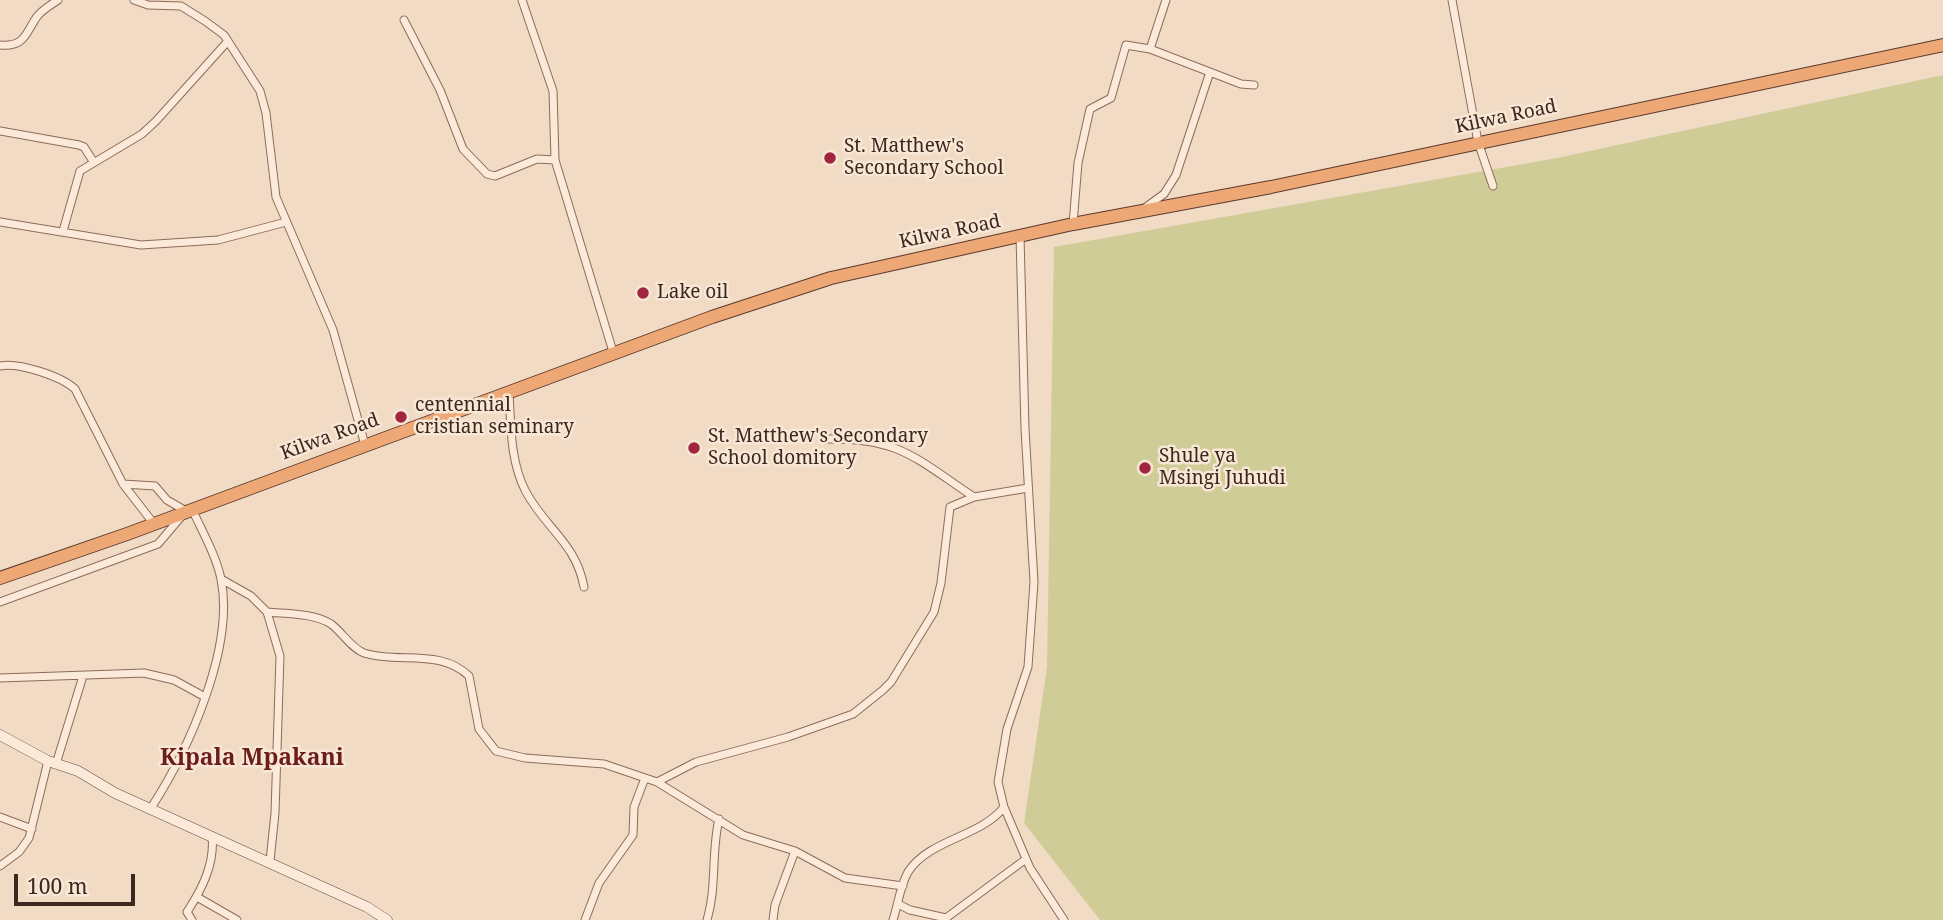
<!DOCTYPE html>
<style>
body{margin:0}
#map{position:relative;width:1943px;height:920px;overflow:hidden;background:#f1dbc5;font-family:"Noto Serif",serif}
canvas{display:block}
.scale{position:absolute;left:14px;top:874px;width:121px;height:32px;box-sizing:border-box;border:4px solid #3d271e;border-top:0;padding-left:9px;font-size:21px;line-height:24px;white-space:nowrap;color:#3d271e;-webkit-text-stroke:5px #f8e7d5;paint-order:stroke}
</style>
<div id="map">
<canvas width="1943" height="920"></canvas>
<div class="scale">100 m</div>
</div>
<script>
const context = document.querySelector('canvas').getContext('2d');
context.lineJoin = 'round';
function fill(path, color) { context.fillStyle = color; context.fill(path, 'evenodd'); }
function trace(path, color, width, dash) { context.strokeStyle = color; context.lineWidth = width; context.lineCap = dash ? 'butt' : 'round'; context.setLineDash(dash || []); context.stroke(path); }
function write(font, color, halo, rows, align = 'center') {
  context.font = font + ' "Noto Serif",serif'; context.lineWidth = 5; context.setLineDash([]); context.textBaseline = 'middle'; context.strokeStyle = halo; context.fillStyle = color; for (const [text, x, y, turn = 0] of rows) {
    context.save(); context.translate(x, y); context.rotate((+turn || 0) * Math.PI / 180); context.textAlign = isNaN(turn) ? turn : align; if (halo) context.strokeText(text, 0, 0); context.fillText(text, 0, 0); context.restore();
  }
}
fill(new Path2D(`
 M 1943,75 L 1943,920 L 1100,920 L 1024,823 L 1047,667 L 1054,247 L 1557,158 Z`), '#d0cc98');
const minor = new Path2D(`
 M 134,0 L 148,5 L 181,6 L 205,21 L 224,35 L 260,91 L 266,113 L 276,197 L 333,330 L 365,445
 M 522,0 L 553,91 L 555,160 L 614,355
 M 1452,0 L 1478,142 L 1493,186
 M 404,20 L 440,90 L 463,149 L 487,174 L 495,176 L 537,159 L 555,160
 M 0,45 C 24,47 25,35 36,18 C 41,10 51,5 58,0
 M 1150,49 L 1166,0
 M 0,131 L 79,145 L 84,147 L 93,161
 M 1146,207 L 1164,194 L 1176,175 L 1210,72
 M 0,222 L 141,245 L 218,240 L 286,222
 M 1073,224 L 1078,163 L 1090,109 L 1111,98 L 1126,45 L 1150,49 L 1241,84 L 1254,85
 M 63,231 L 80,171 L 142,134 L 156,121 L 228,41
 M 1020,236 L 1025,429 L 1034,582 L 1028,667 L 1007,729 L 998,782 L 1004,807 L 1030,868 L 1064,920
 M 0,366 C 18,362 61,376 75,389 L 123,484 L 154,524
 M 509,392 C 511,425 510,462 526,492 C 546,529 576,543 584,587
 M 824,439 C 899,437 915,458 974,497
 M 221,579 L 251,596 L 267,612 L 280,656 L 275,813 L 270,861
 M 0,602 L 158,544 L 186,511 L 167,500 L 155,486 L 123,484
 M 267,612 C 287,614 314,613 331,624 C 342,632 351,648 364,653 C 399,664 440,648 469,676 L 479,729 L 496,751 L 525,758 L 604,764 L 657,782 L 743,835 L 795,851 L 845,878 L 903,886
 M 0,678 L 144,673 L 174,680 L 205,697
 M 56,764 L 83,676
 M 657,782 L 696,762 L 788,737 L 853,714 L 883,690 L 891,682 L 934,612 L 941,583 L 950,507 L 974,497 L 1028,488
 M 151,808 C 188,751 235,648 221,579 C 216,555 202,531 192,509
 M 0,817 L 32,829
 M 0,866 L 19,852 L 29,838 L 48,761
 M 197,897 L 237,920
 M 898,904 L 910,910 L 946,918 L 1026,859
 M 192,920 L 187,912 C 202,889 215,864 212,836
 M 585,920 L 599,883 L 633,835 L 634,807 L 645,778
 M 707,920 C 717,886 711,853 719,819
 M 773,920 L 775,905 L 795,851
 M 893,920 C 898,905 900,886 908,872 C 929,839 981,837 1004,807`);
const secondary = new Path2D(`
 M 0,735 L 48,761 L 78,771 L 115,793 L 367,907 L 387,920`);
const trunk = new Path2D(`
 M 0,578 L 127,534 L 712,317 L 831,278 L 1073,224 L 1271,187 L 1943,45`);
trace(minor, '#8d6b59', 9);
trace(secondary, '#6f4c3c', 11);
trace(trunk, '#5b3a2e', 14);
trace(minor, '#fbead9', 7);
trace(secondary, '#fbead9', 10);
trace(trunk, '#eea876', 12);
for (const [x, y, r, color] of [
 [830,158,7,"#a0253e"],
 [643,293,7,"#a0253e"],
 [401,417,7,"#a0253e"],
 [694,448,7,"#a0253e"],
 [1145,468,7,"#a0253e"]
]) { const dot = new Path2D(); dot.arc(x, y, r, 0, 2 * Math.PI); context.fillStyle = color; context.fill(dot); trace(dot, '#f8e7d5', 2.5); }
write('19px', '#3d271e', '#f8e7d5', [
 ["Kilwa Road",1506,117,-12],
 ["Kilwa Road",950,232,-12],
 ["Kilwa Road",330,437,-20]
]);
write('19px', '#3d271e', '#f8e7d5', [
 ["St. Matthew's",844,147],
 ["Secondary School",844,169],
 ["Lake oil",657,293],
 ["centennial",415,406],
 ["cristian seminary",415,428],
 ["St. Matthew's Secondary",708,437],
 ["School domitory",708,459],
 ["Shule ya",1159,457],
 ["Msingi Juhudi",1159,479]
], 'left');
write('bold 23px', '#6c1c1b', '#f8e7d5', [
 ["Kipala Mpakani",252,758]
]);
</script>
